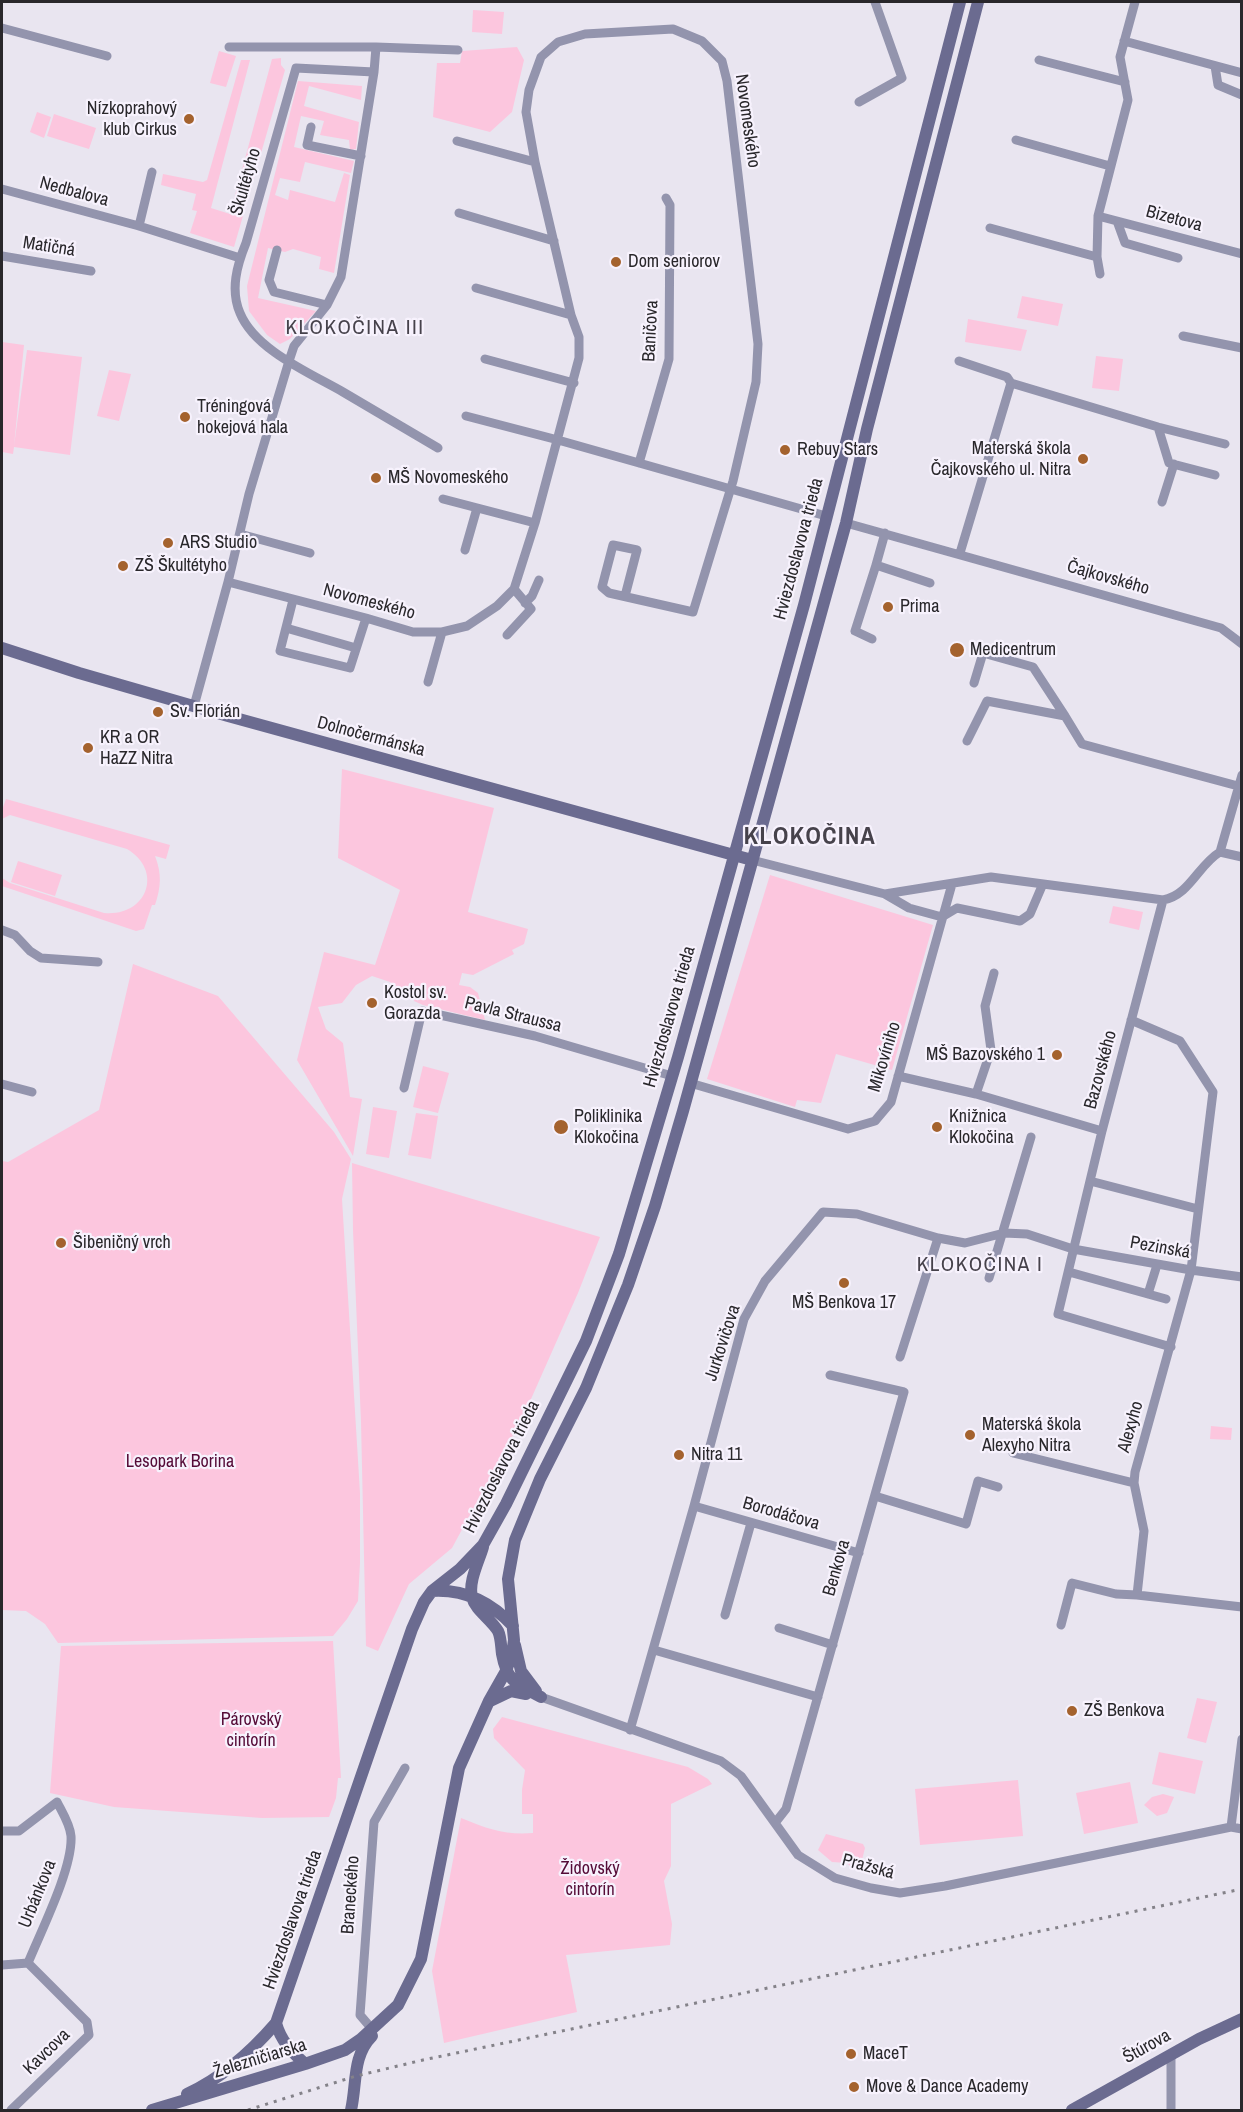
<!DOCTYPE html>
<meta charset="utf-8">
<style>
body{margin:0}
#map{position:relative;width:1243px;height:2112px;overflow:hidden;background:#e9e5f0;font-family:"Archivo Narrow",sans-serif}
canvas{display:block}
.frame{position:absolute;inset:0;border:3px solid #29272b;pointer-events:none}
</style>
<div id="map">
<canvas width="1243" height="2112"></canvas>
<div class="frame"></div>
</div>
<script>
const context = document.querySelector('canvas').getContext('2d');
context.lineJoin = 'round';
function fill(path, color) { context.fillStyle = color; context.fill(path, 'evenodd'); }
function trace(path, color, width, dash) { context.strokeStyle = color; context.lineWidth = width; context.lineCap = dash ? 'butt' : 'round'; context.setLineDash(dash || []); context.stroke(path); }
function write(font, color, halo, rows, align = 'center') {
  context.font = font + ' "Archivo Narrow",sans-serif'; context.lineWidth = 4.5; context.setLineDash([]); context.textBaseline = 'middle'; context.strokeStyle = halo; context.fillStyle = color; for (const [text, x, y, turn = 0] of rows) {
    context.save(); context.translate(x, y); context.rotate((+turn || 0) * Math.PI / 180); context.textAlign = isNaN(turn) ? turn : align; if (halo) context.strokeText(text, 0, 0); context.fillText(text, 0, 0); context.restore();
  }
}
fill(new Path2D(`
 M 473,10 L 504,12 L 502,34 L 472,32 Z
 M 517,47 L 524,60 L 512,112 L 490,132 L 433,117 L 437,63 L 460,63 L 462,51 Z
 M 219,51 L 236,56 L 226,87 L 210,83 Z
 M 281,58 L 281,65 L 285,70 L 234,247 L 190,233 L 197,211 L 192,210 L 196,194 L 161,185 L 163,174 L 203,182 L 207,180 L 241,60 L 250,60 L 211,208 L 230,214 L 272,59 Z
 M 298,81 L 362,86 L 361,100 L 309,86 L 304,106 L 359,122 L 356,149 L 350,150 L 349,140 L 320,135 L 324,121 L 301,116 L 294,147 L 354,161 L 351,173 L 305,162 L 300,182 L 280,178 L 275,195 L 288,200 L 290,190 L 335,202 L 344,173 L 350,175 L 334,273 L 319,269 L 321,257 L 293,249 L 285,252 L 268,248 L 258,298 L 316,311 L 290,339 L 280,344 L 267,335 L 249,311 L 247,286 Z
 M 37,112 L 51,117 L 44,138 L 30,132 Z
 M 54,114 L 96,128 L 89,149 L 47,136 Z
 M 1022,296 L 1063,304 L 1058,326 L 1017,318 Z
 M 968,319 L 1027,330 L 1021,351 L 965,342 Z
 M 2,342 L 24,345 L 14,446 L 27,350 L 82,357 L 70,455 L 14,447 L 13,454 L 2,452 Z
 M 1096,356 L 1123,359 L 1119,391 L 1092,388 Z
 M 109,370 L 131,374 L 119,421 L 97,416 Z
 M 342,769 L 494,808 L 468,912 L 528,929 L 524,944 L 512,950 L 514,954 L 473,975 L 462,973 L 459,985 L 470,987 L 478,993 L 485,1020 L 423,1005 L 414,1001 L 416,993 L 406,991 L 405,995 L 390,982 L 372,976 L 356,985 L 342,1003 L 318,1007 L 326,1029 L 343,1043 L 350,1097 L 362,1099 L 353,1156 L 297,1060 L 324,952 L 375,965 L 400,890 L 338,858 Z
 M 6,799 L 170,845 L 166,859 L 155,856 C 162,874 161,887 155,905 L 152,905 L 144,929 L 136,931 L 2,886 L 2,878 L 10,883 L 104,913 C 147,917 164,871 127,849 L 10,815 L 2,819 L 2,810 Z
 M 18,861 L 62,875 L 55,896 L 11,882 Z
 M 770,875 L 933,925 L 892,1070 L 836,1054 L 821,1103 L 797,1100 L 795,1107 L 707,1079 Z
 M 1113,906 L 1143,912 L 1139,930 L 1109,923 Z
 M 133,964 L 218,996 L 334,1132 L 351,1159 L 342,1199 L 360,1493 L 360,1563 L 358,1601 L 347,1619 L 333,1636 L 58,1643 L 45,1624 L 26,1611 L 2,1610 L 2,1161 L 8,1162 L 99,1110 Z
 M 423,1066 L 449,1073 L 438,1113 L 413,1107 Z
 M 373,1107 L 397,1111 L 389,1158 L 366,1154 Z
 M 416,1113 L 438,1116 L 431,1159 L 408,1155 Z
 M 352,1163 L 600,1237 L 578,1293 L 531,1399 L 512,1437 L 452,1548 L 409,1584 L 378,1651 L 366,1646 L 361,1422 L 353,1230 Z
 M 1211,1426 L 1232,1428 L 1231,1440 L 1210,1439 Z
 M 333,1641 L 341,1778 L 338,1778 L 336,1798 L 329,1817 L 262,1818 L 114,1807 L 50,1793 L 61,1646 Z
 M 1197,1698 L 1217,1702 L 1206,1743 L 1187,1738 Z
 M 502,1717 L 688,1767 L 708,1779 L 712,1784 L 671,1804 L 671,1866 L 664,1881 L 672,1924 L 670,1945 L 566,1955 L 577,2012 L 444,2043 L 432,1971 L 461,1818 C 490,1830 506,1835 533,1833 L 533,1814 L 522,1814 L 522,1790 L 525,1770 L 494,1738 L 493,1729 Z
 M 1159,1752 L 1203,1761 L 1195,1794 L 1152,1784 Z
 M 1018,1780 L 1023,1836 L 920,1845 L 915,1789 Z
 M 1130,1782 L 1138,1823 L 1084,1834 L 1076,1793 Z
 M 1163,1794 L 1174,1797 L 1167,1813 L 1157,1816 L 1144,1805 L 1152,1797 Z
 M 826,1834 L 863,1844 L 865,1848 L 860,1868 L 852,1868 L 847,1863 L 832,1862 L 818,1850 Z`), '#fcc6de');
trace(new Path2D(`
 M 2,28 L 107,56
 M 1124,41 L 1242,73
 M 229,47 L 376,47 L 374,72
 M 376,47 L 458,50
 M 1039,60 L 1125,82
 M 1215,66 L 1218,85 L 1242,95
 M 859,102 L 902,78 L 875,2
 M 311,127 L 307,145 L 361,156
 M 1016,140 L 1110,166
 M 457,141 L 535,162
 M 2,189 L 139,226 L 240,258
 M 459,213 L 554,241
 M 1098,216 L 1242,254
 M 1117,221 L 1125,243 L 1178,258
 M 139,226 L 152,172
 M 990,228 L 1097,257
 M 277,250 L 269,280 L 274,292 L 327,305
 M 2,256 L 91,271
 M 1100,274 L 1097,257 L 1098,216 L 1128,100 L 1120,57 L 1135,2
 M 476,288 L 571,315
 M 1183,336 L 1242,348
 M 485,359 L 574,383
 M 959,361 L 1007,377 L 1011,383
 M 466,416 L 558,440 L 826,516
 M 1158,427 L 1169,463 L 1215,475
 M 639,463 L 669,359 L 670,205 L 666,198
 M 443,499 L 535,523
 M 1162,502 L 1174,464
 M 846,523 L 1221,628 L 1242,644
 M 240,534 L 310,553
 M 465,550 L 477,508
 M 960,553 L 1011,383 L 1158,427 L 1225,444
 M 876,565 L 930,583
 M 228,582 L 366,618 L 413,632 L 442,632 L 467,626 L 497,606 L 514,589 L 535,523 L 579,358 L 579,337 L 571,315 L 535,162 L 526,112 L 529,90 L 541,57 L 558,42 L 585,34 L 673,29 L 702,41 L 722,61 L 727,81 L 758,344 L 756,382 L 733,481 L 693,612 L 609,593 L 602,587 L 613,545 L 637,550 L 625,596
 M 293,600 L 280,651 L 350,668 L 366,618
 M 525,603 L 532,596 L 539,580
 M 286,628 L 356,648
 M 507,635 L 531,609 L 514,589
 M 872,639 L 855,631 L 876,565 L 885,533
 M 428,682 L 442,632
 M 974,683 L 983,653 L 1033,667 L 1065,716
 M 194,706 L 228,582 L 249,494 L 289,361 L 294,346 L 327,305 L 341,277 L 374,72 L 296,68 L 246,243 C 237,265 230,290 240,313 C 255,350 310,373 343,392 C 375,411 406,429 438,448
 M 967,741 L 987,701 L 1065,716 L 1082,744 L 1238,786
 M 1220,852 L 1242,775
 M 1220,852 L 1242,857
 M 752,860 L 885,894 L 909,908 L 942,917 L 957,908 L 1020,921 L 1030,914 L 1042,886
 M 885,894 L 991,877 L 1163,900 C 1190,895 1198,865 1220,852
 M 1163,900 L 1102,1131 L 1058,1314 L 1171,1347
 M 2,930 L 15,935 L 30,951 L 41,958 L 98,962
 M 1131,1020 L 1180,1041 L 1213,1092 L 1191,1270 L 1135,1472 L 1134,1483 L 1144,1531 L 1137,1595 L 1242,1607
 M 898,1076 L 976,1094 L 1102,1131
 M 690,1083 L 848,1129 L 875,1121 L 891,1102 L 952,884
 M 2,1084 L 32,1092
 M 404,1088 L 422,1011 L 535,1036 L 672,1076
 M 976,1094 L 991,1050 L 985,1006 L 994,973
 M 1090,1181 L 1198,1209
 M 1069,1272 L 1148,1294 L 1157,1265
 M 989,1278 L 1031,1137
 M 1148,1294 L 1166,1299
 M 900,1357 L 938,1238
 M 1013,1453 L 1134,1483
 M 875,1496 L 966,1524 L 978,1481 L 998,1487
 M 694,1506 L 859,1553
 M 725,1615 L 751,1523
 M 1061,1625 L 1072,1583 L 1116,1594 L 1137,1595
 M 779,1628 L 833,1645
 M 654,1650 L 818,1697
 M 541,1697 L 721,1761 L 741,1776 L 798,1855 L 835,1878 L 871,1888 L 900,1893 L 945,1886 L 1231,1827 L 1242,1829
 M 630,1730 L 694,1506 L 744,1319 L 765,1281 L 823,1212 L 857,1214 L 938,1238 L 965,1243 L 1004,1233 L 1027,1234 L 1073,1249 L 1191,1270 L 1242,1277
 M 775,1823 L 786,1809 L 904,1392 L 830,1375
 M 1231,1827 L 1242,1739
 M 2,1831 L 19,1831 L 57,1802 C 62,1812 70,1824 71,1836 C 73,1868 41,1931 28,1963
 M 2,1965 L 28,1963
 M 372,2029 L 360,2015 L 374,1822 L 405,1768
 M 1171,2054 L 1171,2110
 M 11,2110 L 89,2035 L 87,2022 L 28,1963`), '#9394ad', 9);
trace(new Path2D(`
 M 2,648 L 79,673 L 228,716 L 752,860
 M 483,1547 C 479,1561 468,1582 472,1597 C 475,1610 491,1619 498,1631 C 501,1637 501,1646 502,1654 C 507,1682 517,1684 541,1697
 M 432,1591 C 465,1589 491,1602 513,1626
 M 515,1645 L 521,1671 L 536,1691
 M 490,1701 L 511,1691 L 526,1694
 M 276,2023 C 281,2041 291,2051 305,2064
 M 187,2094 C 222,2078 251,2052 276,2023 L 412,1629 L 424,1602 L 432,1591 L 460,1569 L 483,1545 L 506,1504 L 586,1341 L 619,1254 L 678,1057 L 804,605 L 960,2
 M 152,2110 L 305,2064 L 345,2050 L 361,2039 L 398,2005 L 421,1959 L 459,1768 L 489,1701 L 506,1671 L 512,1654 L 514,1640 L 508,1579 L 515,1540 L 540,1479 L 586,1388 L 628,1285 L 655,1206 L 683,1111 L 846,523 L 867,429 L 978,2
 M 351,2110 C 357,2084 352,2056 372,2036
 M 1072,2110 L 1199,2039 L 1242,2019`), '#6b6b90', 12);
trace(new Path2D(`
 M 248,2110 L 356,2076 L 423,2060 L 1242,1889`), '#848289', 3, [3, 6]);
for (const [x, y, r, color] of [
 [189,119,6,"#a4622e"],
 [616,262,6,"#a4622e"],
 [185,417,6,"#a4622e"],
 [785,450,6,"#a4622e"],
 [1083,459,6,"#a4622e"],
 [376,478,6,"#a4622e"],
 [168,543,6,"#a4622e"],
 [123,566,6,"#a4622e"],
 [888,607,6,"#a4622e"],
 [957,650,8,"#a4622e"],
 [158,712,6,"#a4622e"],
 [88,748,6,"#a4622e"],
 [372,1003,6,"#a4622e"],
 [1057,1055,6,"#a4622e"],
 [561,1127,8,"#a4622e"],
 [937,1127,6,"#a4622e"],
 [61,1243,6,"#a4622e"],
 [844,1283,6,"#a4622e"],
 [970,1435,6,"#a4622e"],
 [679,1455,6,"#a4622e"],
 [1072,1711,6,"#a4622e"],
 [851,2054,6,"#a4622e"],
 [854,2087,6,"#a4622e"]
]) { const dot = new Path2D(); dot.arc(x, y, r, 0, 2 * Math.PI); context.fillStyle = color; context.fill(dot); trace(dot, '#f7f2fd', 2); }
write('18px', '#29272b', '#f7f2fd', [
 ["Nízkoprahový",177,109,"right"],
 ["klub Cirkus",177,130,"right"],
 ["Dom seniorov",628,262],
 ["Tréningová",197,407],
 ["hokejová hala",197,428],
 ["Materská škola",1071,449,"right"],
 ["Čajkovského ul. Nitra",1071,470,"right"],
 ["Rebuy Stars",797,450],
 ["MŠ Novomeského",388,478],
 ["ARS Studio",180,543],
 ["ZŠ Škultétyho",135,566],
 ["Prima",900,607],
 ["Medicentrum",970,650],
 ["Sv. Florián",170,712],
 ["KR a OR",100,738],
 ["HaZZ Nitra",100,759],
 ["Kostol sv.",384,993],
 ["Gorazda",384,1014],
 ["MŠ Bazovského 1",1045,1055,"right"],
 ["Poliklinika",574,1117],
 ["Klokočina",574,1138],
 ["Knižnica",949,1117],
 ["Klokočina",949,1138],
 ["Šibeničný vrch",73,1243],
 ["MŠ Benkova 17",844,1303,"center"],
 ["Materská škola",982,1425],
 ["Alexyho Nitra",982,1446],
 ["Nitra 11",691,1455],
 ["ZŠ Benkova",1084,1711],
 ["MaceT",863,2054],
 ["Move & Dance Academy",866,2087]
], 'left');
write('18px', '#29272b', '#f7f2fd', [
 ["Novomeského",747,121,82],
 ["Škultétyho",246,182,-74],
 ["Nedbalova",74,192,15],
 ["Bizetova",1174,219,15],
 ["Matičná",49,247,9],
 ["Baničova",651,331,-87],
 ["Hviezdoslavova trieda",799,549,-75],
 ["Čajkovského",1108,578,16],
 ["Novomeského",369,602,15],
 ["Dolnočermánska",371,737,15],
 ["Pavla Straussa",513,1015,14],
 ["Hviezdoslavova trieda",670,1017,-74],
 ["Mikovíniho",885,1057,-73],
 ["Bazovského",1101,1070,-75],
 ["Pezinská",1160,1248,10],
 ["Jurkovičova",723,1343,-72],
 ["Alexyho",1131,1427,-74],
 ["Hviezdoslavova trieda",502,1467,-63],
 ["Borodáčova",781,1514,16],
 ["Benkova",837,1568,-74],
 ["Pražská",868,1867,15],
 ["Urbánkova",38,1894,-68],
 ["Braneckého",351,1895,-86],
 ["Hviezdoslavova trieda",293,1920,-71],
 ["Štúrova",1147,2047,-29],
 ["Kavcova",47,2052,-44],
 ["Železničiarska",260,2059,-17]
]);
write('18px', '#550b37', '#f7f2fd', [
 ["Lesopark Borina",180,1462],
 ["Párovský",251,1720],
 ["cintorín",251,1741],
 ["Židovský",590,1869],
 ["cintorín",590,1890]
]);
context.letterSpacing = '1.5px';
write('21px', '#46424b', '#f7f2fd', [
 ["KLOKOČINA III",355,328],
 ["KLOKOČINA I",980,1265]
]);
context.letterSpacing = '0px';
context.letterSpacing = '1.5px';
write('bold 24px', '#46424b', '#f7f2fd', [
 ["KLOKOČINA",810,838]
]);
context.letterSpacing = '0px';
</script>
